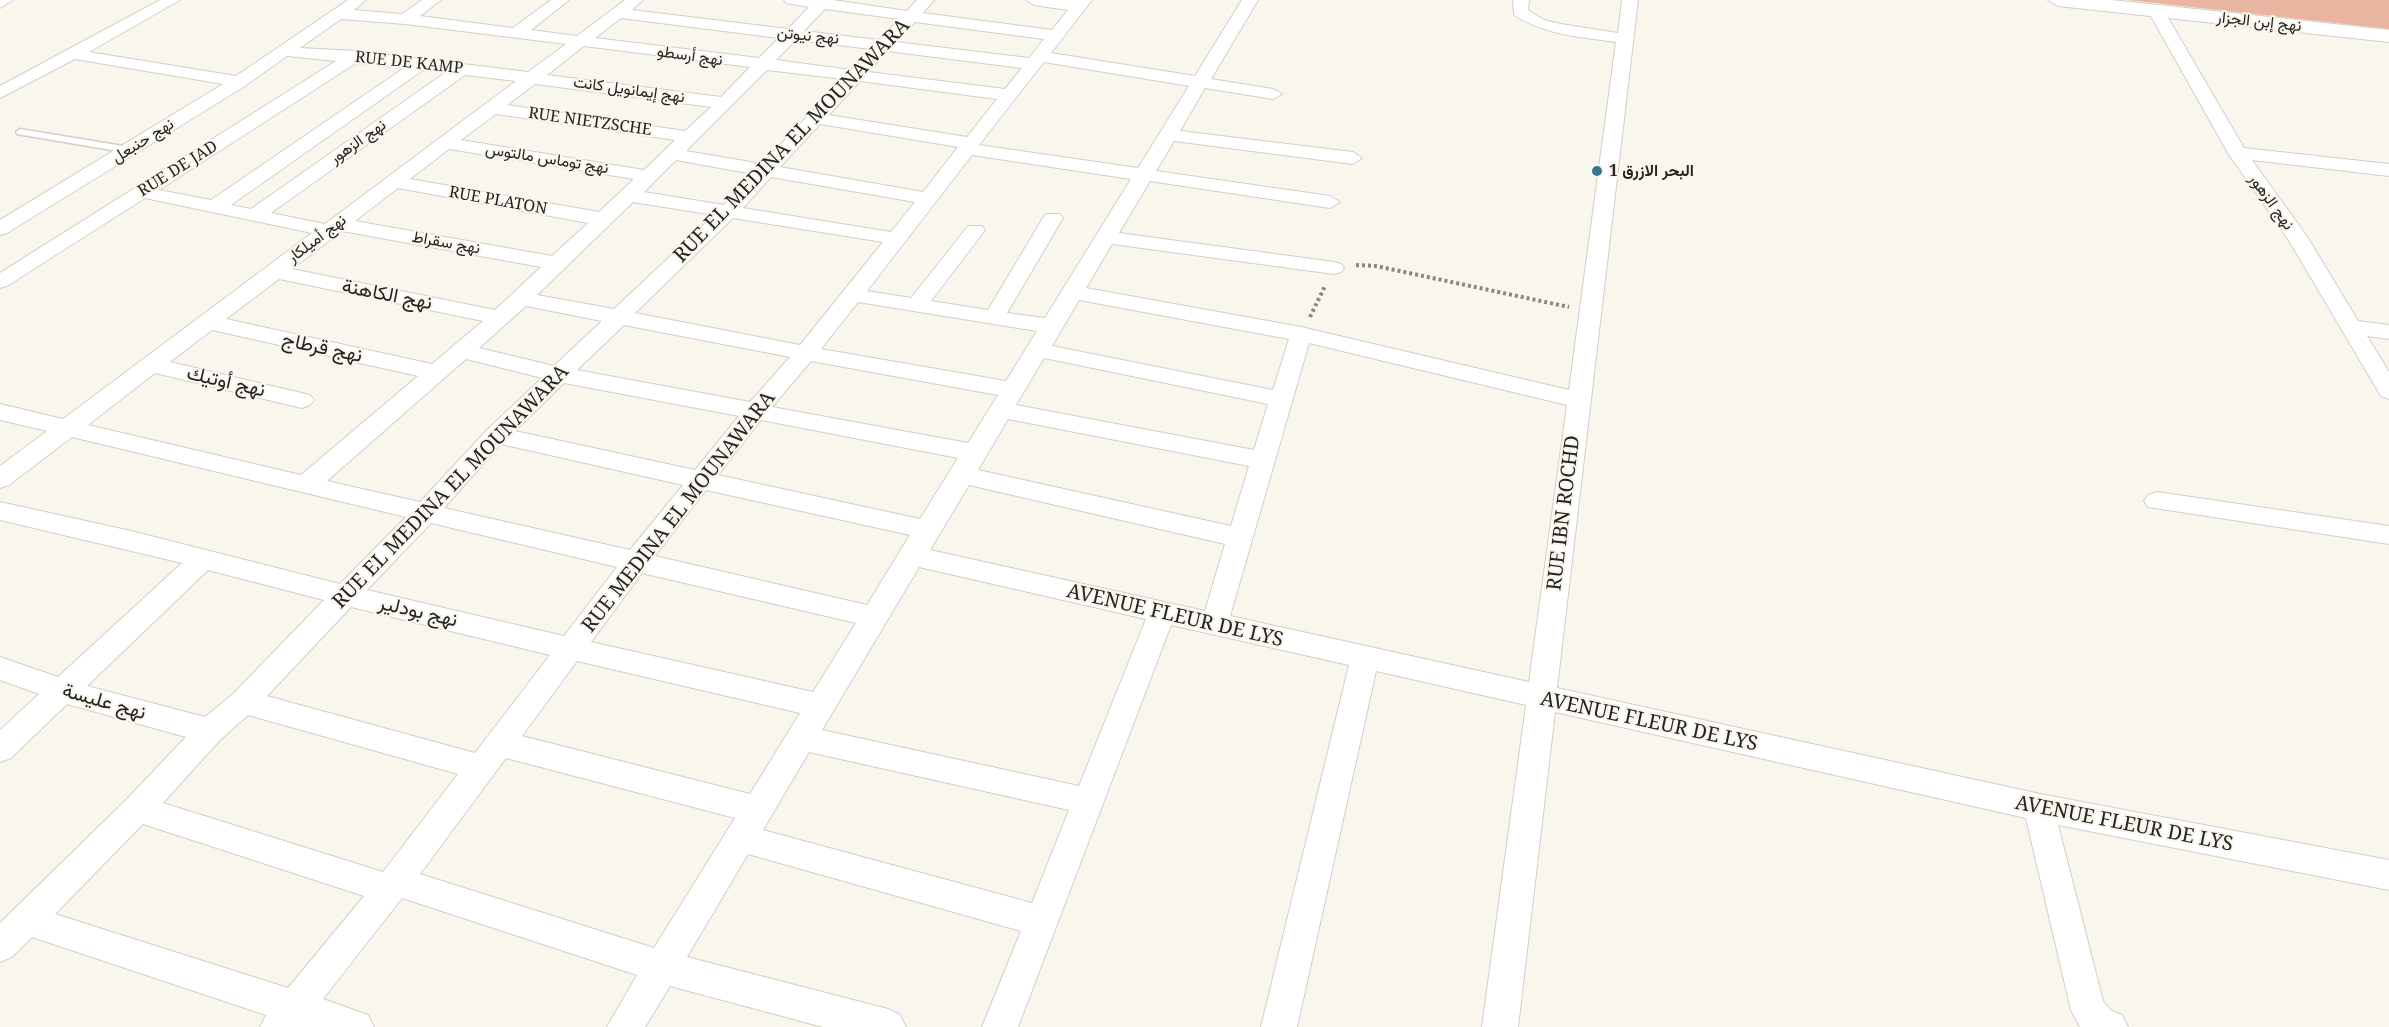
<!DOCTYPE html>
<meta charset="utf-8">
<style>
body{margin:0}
canvas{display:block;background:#f9f6ee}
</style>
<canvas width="2389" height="1027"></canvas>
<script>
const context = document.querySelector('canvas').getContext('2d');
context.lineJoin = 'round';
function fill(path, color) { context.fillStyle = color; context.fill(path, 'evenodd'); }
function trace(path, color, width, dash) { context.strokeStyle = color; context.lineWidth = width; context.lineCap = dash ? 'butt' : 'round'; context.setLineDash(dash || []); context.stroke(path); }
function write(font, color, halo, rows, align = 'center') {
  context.font = font + ' "Noto Serif",Vazirmatn,serif'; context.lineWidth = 4.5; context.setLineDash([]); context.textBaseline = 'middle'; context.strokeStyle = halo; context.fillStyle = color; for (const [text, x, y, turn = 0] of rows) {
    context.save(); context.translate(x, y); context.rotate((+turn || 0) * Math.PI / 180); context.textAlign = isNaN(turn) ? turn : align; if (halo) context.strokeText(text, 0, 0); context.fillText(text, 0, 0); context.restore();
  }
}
fill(new Path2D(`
 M 2127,0 L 2389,0 L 2389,29 Z`), '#eab5a0');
const service = new Path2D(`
 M 20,129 L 129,147 L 133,150 L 129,153 L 17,134 L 16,132 Z`);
const minor = new Path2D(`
 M 0,0 L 13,0 L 0,8 Z
 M 160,0 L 180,0 L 89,52 L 236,76 L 348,0 L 366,0 L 354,10 L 402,14 L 422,0 L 441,0 L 420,16 L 513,28 L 551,0 L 569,0 L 531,30 L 577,36 L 625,0 L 643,0 L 632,10 L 788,29 L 809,7 L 786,3 L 784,0 L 833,0 L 907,11 L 917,0 L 934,0 L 923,13 L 1052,30 L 1068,10 L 1034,5 L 1026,0 L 1092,0 L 1051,53 L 1195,76 L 1242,0 L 1258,0 L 1211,79 L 1273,89 L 1282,94 L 1273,99 L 1205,88 L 1180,131 L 1353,152 L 1362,158 L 1353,164 L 1174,141 L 1156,171 L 1330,196 L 1340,202 L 1330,208 L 1150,181 L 1119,233 L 1334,262 L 1341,264 L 1344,268 L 1341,272 L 1334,274 L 1112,244 L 1086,288 L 1301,327 L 1569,390 L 1616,42 C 1581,37 1545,35 1514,15 L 1513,0 L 1529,0 L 1528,10 L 1544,20 L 1561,24 L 1618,33 L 1622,0 L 1638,0 L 1557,688 L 2040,794 L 2389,860 L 2389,890 L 2058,825 L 2103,1001 L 2110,1010 L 2122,1015 L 2128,1027 L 2080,1027 L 2071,1010 L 2026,818 L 1555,712 L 1518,1027 L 1482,1027 L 1526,705 L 1376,671 L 1297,1027 L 1261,1027 L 1349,665 L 1171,625 L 1018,1027 L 982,1027 L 1021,931 L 748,854 L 687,957 L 888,1009 L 900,1015 L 906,1027 L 823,1027 L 670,986 L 645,1027 L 607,1027 L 637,975 L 402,898 L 323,999 L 368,1015 L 374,1027 L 260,1027 L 266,1015 L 32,937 L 12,957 L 0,962 L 0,923 L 127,799 L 186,737 L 67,704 L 11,758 L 0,762 L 0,730 L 39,694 L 0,680 L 0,657 L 58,677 L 182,563 L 0,520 L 0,502 L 131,531 L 340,584 L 406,517 L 72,437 L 9,485 L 0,488 L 0,466 L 47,431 L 0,420 L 0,404 L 63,419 L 312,233 L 145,198 L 7,286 L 0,288 L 0,273 L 336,61 L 287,56 L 245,86 L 7,233 L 0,235 L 0,220 L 223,84 L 75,59 L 0,98 L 0,86 ZM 825,9 L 899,19 L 879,40 L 804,31 ZM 621,18 L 779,38 L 759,58 L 595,38 ZM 341,19 L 405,24 L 566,44 L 528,72 L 356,51 L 300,48 ZM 915,22 L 1044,39 L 1029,58 L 896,42 ZM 796,40 L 871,49 L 851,70 L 776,60 ZM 584,46 L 750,67 L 721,97 L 547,75 ZM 887,51 L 1022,68 L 1005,89 L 868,72 ZM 1044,62 L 1189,86 L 1138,168 L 979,145 ZM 356,63 L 404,68 L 211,200 L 159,190 ZM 423,70 L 446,72 L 251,209 L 231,205 ZM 767,70 L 843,79 L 762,164 L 686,151 ZM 465,75 L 516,81 L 325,224 L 271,213 ZM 860,81 L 997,99 L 967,137 L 829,115 ZM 535,84 L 711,107 L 685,131 L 507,105 ZM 496,114 L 675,140 L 644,170 L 461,140 ZM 820,124 L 958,147 L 923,192 L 780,167 ZM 449,149 L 634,179 L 599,212 L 410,179 ZM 972,155 L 1131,179 L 1045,318 L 1007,313 L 1063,218 L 1060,214 L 1046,214 L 1043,218 L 988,310 L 931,301 L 985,230 L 982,226 L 968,226 L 911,298 L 867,291 ZM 676,160 L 753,174 L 724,205 L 644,192 ZM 771,177 L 915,202 L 891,232 L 743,208 ZM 398,188 L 588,223 L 552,256 L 355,221 ZM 633,202 L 714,215 L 614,309 L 537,295 ZM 733,218 L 883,242 L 800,345 L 635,313 ZM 342,231 L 541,267 L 495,310 L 292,269 ZM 279,279 L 483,321 L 432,364 L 226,319 ZM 1079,300 L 1289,339 L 1273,390 L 1052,346 ZM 858,302 L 1037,331 L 1006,381 L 821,349 ZM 526,306 L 602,321 L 554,366 L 479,348 ZM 624,325 L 790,357 L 750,402 L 577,370 ZM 212,330 L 418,376 L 301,475 L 88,425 L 155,373 L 302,408 L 310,405 L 314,400 L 310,395 L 170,362 ZM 1309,343 L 1567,405 L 1529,682 L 1230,616 ZM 1044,358 L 1268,404 L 1254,450 L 1016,405 ZM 466,359 L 542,378 L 488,429 L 420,502 L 327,481 ZM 811,361 L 998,395 L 968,443 L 772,407 ZM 564,383 L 739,416 L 695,470 L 515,431 ZM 1008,419 L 1249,466 L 1231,526 L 978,470 ZM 761,420 L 958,458 L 920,519 L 718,475 ZM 501,444 L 683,485 L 630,550 L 444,508 ZM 969,485 L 1225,544 L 1205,611 L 930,550 ZM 706,490 L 910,535 L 867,605 L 655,556 ZM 431,523 L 617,567 L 564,636 L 367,590 ZM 919,567 L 1146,619 L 1079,786 L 822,730 ZM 208,570 L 324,600 L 233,694 L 205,717 L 87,686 ZM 642,573 L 856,623 L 813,692 L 591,642 ZM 351,607 L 550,655 L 475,753 L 267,696 ZM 577,661 L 800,713 L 750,794 L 522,736 ZM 248,715 L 458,774 L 383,872 L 163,803 L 220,740 ZM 809,752 L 1069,810 L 1032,903 L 763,830 ZM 506,758 L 735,818 L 654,948 L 420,874 ZM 143,824 L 364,896 L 288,988 L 55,914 Z
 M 2156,6 L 2164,11 L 2244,148 L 2389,164 L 2389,176 L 2252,160 L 2308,238 L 2358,321 L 2389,325 L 2389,339 L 2367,336 L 2389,372 L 2389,399 L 2381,396 L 2288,239 L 2228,153 L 2148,11 Z
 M 2157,492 L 2389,526 L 2389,544 L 2148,507 L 2144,501 L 2148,495 Z`);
const tertiary = new Path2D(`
 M 2048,0 L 2112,0 L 2389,30 L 2389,42 L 2058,6 Z`);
trace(service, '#d1cfc7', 3);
trace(minor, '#d1cfc7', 2);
trace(tertiary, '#d1cfc7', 2);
trace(new Path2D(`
 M 1356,265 L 1376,266 L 1569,307
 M 1310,317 L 1325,286`), '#898782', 4, [3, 3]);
fill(service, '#fff');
fill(minor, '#fff');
fill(tertiary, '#fff');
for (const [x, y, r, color] of [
 [1597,171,6,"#37778b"]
]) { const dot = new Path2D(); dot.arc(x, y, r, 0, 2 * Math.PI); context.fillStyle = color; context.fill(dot); trace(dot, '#f9f6ee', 2); }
write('16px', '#252421', '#f9f6ee', [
 ["نهج إبن الجزار",2259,22,6],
 ["نهج نيوتن",808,36,6],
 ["نهج أرسطو",690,56,8],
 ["RUE DE KAMP",409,63,6],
 ["نهج إيمانويل كانت",629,90,8],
 ["RUE NIETZSCHE",590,122,8],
 ["نهج حنبعل",143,141,-32],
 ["نهج الزهور",358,142,-35],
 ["نهج توماس مالتوس",547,159,9],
 ["RUE DE JAD",178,169,-32],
 ["RUE PLATON",498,201,10],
 ["نهج الزهور",2271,202,54],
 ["نهج أميلكار",317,239,-37],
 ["نهج سقراط",446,243,10]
]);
write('bold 16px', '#252421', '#f9f6ee', [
 ["1 البحر الازرق",1609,171]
], 'left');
write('20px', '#252421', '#f9f6ee', [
 ["RUE EL MEDINA EL MOUNAWARA",792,141,-46],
 ["نهج الكاهنة",387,295,11],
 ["نهج قرطاج",322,348,12],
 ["نهج أوتيك",226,382,13],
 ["RUE EL MEDINA EL MOUNAWARA",451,487,-46],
 ["RUE MEDINA EL MOUNAWARA",679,512,-52],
 ["RUE IBN ROCHD",1564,513,-83],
 ["نهج بودلير",418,612,13],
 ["AVENUE FLEUR DE LYS",1175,616,13],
 ["نهج عليسة",104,702,16],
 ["AVENUE FLEUR DE LYS",1649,722,12],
 ["AVENUE FLEUR DE LYS",2124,824,11]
]);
</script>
